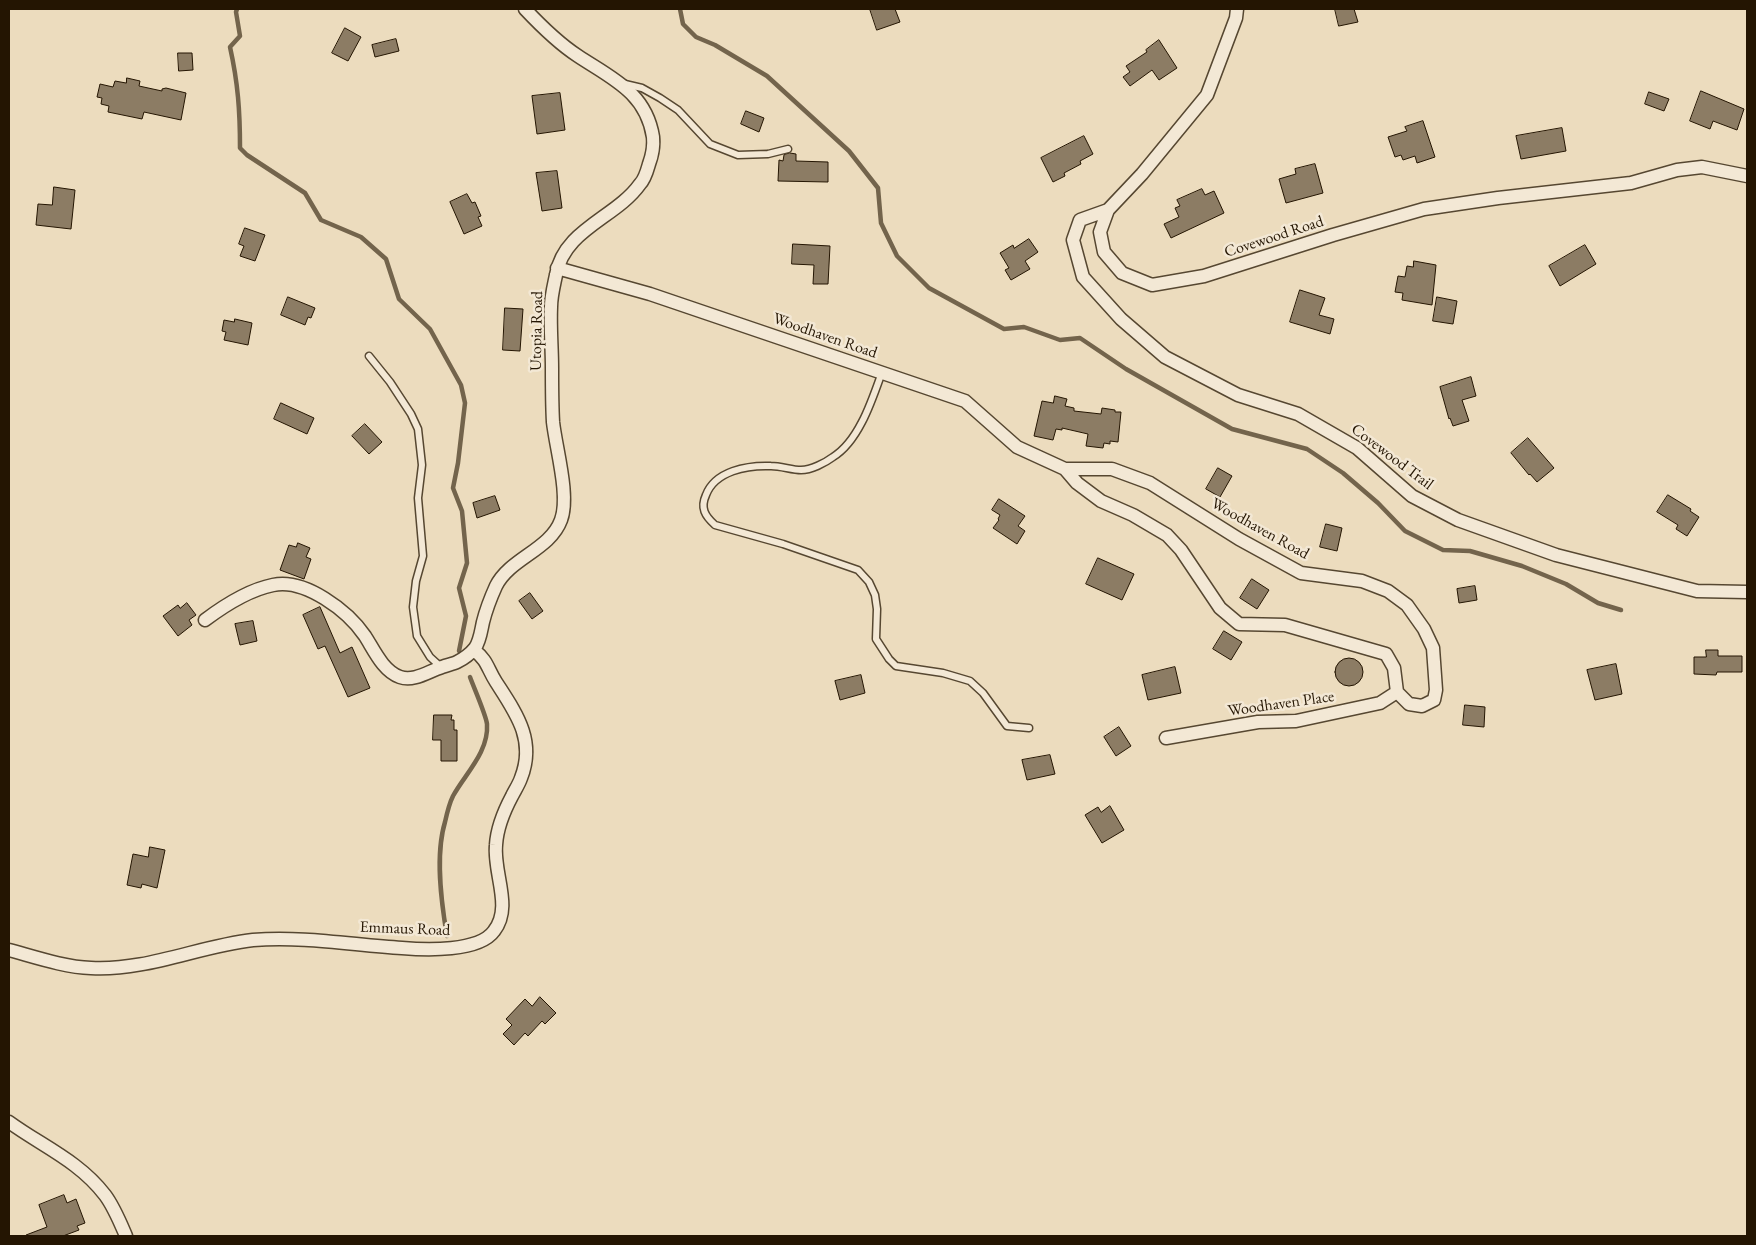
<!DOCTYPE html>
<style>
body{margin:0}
#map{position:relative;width:1756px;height:1245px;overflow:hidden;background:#ecdcbe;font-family:"EB Garamond",serif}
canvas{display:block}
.frame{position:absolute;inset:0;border:10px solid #241502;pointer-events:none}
</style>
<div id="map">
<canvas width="1756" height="1245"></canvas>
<div class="frame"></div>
</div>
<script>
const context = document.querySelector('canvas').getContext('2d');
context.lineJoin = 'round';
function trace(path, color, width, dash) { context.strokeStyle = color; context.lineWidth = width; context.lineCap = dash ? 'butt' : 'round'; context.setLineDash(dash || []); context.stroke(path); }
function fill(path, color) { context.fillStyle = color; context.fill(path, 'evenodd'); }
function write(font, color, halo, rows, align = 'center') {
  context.font = font + ' "EB Garamond",serif'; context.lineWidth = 5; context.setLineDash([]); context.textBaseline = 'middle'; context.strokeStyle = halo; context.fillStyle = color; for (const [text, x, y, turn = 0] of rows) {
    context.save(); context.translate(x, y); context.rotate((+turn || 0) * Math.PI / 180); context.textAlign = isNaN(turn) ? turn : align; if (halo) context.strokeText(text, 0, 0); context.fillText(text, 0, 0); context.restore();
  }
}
trace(new Path2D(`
 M 237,9 L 236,12 L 240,36 L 230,47 C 238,83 240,111 240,148 L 247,155 L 305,193 L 321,220 L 361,237 L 386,259 L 399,299 L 430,329 L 461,385 L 465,403 L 458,463 L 453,488 L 462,511 L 467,563 L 459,588 L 466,616 L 459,651
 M 680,9 L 683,24 L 696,37 L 715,45 L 767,76 L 849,151 L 878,188 L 881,223 L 897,256 L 929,288 L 1004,329 L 1024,327 L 1060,340 L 1080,338 L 1126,369 L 1232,429 L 1307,449 L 1343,473 L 1378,503 L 1405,531 L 1443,550 L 1470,551 L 1522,566 L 1566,584 L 1598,603 L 1621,610
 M 447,936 C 441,901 435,855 445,822 C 447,813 449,804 453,796 C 465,774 489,752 487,724 C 486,715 474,688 470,677`), '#73644c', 4.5);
const building = new Path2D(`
 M 870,9 L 895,9 L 900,22 L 877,30 Z
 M 1335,9 L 1354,9 L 1358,22 L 1339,26 Z
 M 345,28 L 361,37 L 348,61 L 332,53 Z
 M 396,39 L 399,51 L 375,57 L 372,45 Z
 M 1159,40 L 1177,68 L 1159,80 L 1152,70 L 1130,86 L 1123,77 L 1130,72 L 1126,66 L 1147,52 L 1146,50 Z
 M 178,53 L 192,53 L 193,70 L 179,71 Z
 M 127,78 L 140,81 L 139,86 L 162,91 L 162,89 L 166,88 L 186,93 L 181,120 L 144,112 L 142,119 L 108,112 L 109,106 L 101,104 L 102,98 L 97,97 L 100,84 L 113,87 L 115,81 L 126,83 Z
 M 1701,91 L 1744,109 L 1737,130 L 1713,121 L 1710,129 L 1690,121 Z
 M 1649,92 L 1669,99 L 1664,111 L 1645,104 Z
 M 560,93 L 565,130 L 537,134 L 532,96 Z
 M 746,111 L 764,118 L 759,132 L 741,124 Z
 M 1423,121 L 1435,157 L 1417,163 L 1415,156 L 1403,160 L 1401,155 L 1395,157 L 1388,137 L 1407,131 L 1405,127 Z
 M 1562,128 L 1566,151 L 1521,159 L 1516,136 Z
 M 1084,136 L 1093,154 L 1080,161 L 1081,164 L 1064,173 L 1065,176 L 1053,182 L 1041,158 Z
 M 790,153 L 796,154 L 796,161 L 828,162 L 828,182 L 778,181 L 779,160 L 783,161 L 784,155 Z
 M 1315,164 L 1323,193 L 1286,203 L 1279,179 L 1296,174 L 1295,169 Z
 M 557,171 L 562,208 L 542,211 L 536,173 Z
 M 54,187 L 75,190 L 71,229 L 36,225 L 38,204 L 52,205 Z
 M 1202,189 L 1205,195 L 1214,191 L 1224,213 L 1171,238 L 1164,224 L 1179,217 L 1175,208 L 1180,206 L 1177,200 Z
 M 467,194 L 472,203 L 475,202 L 481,216 L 478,217 L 482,226 L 464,234 L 450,202 Z
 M 245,228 L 265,235 L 255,261 L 240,256 L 244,246 L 239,244 Z
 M 1029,239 L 1038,252 L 1025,261 L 1030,269 L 1011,280 L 1005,270 L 1009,268 L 1000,253 L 1013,245 L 1014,248 Z
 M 793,244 L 830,246 L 828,284 L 813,284 L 814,265 L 792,264 Z
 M 1585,245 L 1596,264 L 1560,286 L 1549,266 Z
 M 1414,261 L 1436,265 L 1432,305 L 1402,300 L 1403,293 L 1395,292 L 1398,276 L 1405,277 L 1407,266 L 1413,267 Z
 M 1300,290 L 1325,298 L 1319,315 L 1334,319 L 1330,334 L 1290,322 Z
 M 288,297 L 315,308 L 311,318 L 308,317 L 305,325 L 281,315 Z
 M 1437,297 L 1457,301 L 1453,324 L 1433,321 Z
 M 505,308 L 523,309 L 520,351 L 503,350 Z
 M 235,319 L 252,323 L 248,345 L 224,340 L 226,332 L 222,331 L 224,320 L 234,322 Z
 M 1471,377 L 1476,396 L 1462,400 L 1469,421 L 1453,426 L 1450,418 L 1449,419 L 1440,387 Z
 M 1055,396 L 1067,399 L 1065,406 L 1074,408 L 1074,411 L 1101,414 L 1102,408 L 1115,410 L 1115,412 L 1121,412 L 1118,442 L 1110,441 L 1110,444 L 1104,443 L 1103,448 L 1086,446 L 1088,434 L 1062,428 L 1062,430 L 1056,429 L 1053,440 L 1034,436 L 1042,401 L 1053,403 Z
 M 281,403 L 314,418 L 307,434 L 274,419 Z
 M 365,424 L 382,442 L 369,454 L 352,436 Z
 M 1528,438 L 1554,468 L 1537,482 L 1530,474 L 1529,475 L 1511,453 Z
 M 1218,468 L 1232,476 L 1220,497 L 1206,489 Z
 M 1668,495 L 1691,509 L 1690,511 L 1699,517 L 1687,536 L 1676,529 L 1678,525 L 1657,512 Z
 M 495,496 L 500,510 L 477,518 L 473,503 Z
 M 999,499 L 1025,516 L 1018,526 L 1025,531 L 1017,544 L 993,528 L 999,520 L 998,519 L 1000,515 L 992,510 Z
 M 1326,524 L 1342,528 L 1337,551 L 1320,547 Z
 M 298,543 L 310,548 L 306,557 L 311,559 L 304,579 L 280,570 L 289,545 L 296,547 Z
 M 1098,558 L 1134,574 L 1122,600 L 1086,584 Z
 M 1252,579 L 1269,590 L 1257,609 L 1240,598 Z
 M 1475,586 L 1477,600 L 1459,603 L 1457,589 Z
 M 530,593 L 543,611 L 532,619 L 519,601 Z
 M 187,603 L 196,615 L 189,620 L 192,625 L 178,636 L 163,616 L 178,605 L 180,608 Z
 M 320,607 L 340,653 L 352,647 L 370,688 L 348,697 L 325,646 L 318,649 L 303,615 Z
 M 253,621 L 257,641 L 240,645 L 235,624 Z
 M 1224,631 L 1242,642 L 1231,660 L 1213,649 Z
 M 1706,650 L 1718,650 L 1718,656 L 1742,656 L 1742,672 L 1717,672 L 1716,675 L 1694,674 L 1694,657 L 1706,657 Z
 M1335 672a14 14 0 1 1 28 0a14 14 0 1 1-28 0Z
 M 1616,664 L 1622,694 L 1595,700 L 1587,670 Z
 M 1175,667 L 1181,693 L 1148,700 L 1142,675 Z
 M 861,675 L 865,693 L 840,700 L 835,681 Z
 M 1465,705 L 1485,707 L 1484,727 L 1463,725 Z
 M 434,715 L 452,715 L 451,720 L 454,720 L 454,730 L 457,730 L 457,761 L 441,761 L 441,740 L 433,740 Z
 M 1119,727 L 1131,746 L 1116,756 L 1104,737 Z
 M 1050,755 L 1055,774 L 1027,780 L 1022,760 Z
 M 1110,806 L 1124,830 L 1102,843 L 1085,815 L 1098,807 L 1101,812 Z
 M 150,847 L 165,850 L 157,888 L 142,884 L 141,888 L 127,885 L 133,854 L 148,857 Z
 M 540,997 L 556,1013 L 545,1024 L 542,1021 L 528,1036 L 525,1033 L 514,1045 L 503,1034 L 512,1025 L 506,1019 L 525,999 L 532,1006 Z
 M 64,1195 L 67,1203 L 76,1199 L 85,1223 L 77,1226 L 79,1230 L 63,1236 L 26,1236 L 26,1235 L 47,1227 L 39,1205 Z`);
fill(building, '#8c7c64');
trace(building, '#241502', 1);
const lane = new Path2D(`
 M 625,84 L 642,88 L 660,98 L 678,110 L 710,144 L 738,155 L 768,154 L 788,149
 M 369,356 L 390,382 L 411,414 L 418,429 L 422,465 L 418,498 L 423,556 L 416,581 L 413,607 L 417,636 L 430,657 L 441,667
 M 882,372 C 872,400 859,441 833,457 C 825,463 811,470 801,470 C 792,470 781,466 771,466 C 747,465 715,471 706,495 C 700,508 705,516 715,525 L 783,544 L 858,570 L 869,582 L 875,595 L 877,609 L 876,639 L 889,659 L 896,666 L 943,673 L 970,681 L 983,693 L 1007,726 L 1029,728`);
const street = new Path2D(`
 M 1237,9 L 1236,18 L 1207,95 L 1142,174 L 1108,210 L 1100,232 L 1104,252 L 1122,273 L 1152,285 L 1204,276 L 1333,235 L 1424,209 L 1498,198 L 1631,183 L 1677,170 L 1702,167 L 1747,176
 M 1108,210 L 1080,220 L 1073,240 L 1083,277 L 1121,319 L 1165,357 L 1238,395 L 1298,414 L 1357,448 L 1412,496 L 1458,520 L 1556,555 L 1697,591 L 1747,592
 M 557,268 L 650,294 L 965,401 L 1017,447 L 1065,469 L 1112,469 L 1150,483 L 1239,539 L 1301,573 L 1362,581 L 1388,591 L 1407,605 L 1424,629 L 1433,648 L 1436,690 L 1434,700 L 1422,706 L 1409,704 L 1397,692 L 1394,668 L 1386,654 L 1285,625 L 1239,624 L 1220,608 L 1181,550 L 1167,535 L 1133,515 L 1101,501 L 1077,483 L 1065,469
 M 205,620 C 225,605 248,590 273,585 C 305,578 348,611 365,636 C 374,650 383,671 400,677 C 414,682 429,671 442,667 C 447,665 453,664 457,662 C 463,659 471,653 475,648 C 480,641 481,631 483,622 C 486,610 491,597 496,586 C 510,558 550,550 561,520 C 570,496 556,449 553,422 C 552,404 552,386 552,368 C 552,348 550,327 551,307 C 551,296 554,285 556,275 C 564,229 616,218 640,184 C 645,179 647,171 649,164 C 652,156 654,147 653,137 C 646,92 611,78 578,56 C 558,43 541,26 525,9
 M 1166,738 L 1258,722 L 1296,721 L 1380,703 L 1397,692
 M 9,950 C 35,957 64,967 91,968 C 147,971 199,946 253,940 C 303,936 353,945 402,948 C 426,950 479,952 494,931 C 513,907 493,873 496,845 C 497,828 504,811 512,796 C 515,790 519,784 521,778 C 536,740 516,713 496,682 C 487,668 488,661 474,650
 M 9,1122 C 42,1146 79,1161 105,1195 C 114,1207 120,1222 126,1236`);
trace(lane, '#564731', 9);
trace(street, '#564731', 15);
trace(lane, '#f3e8d5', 6);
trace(street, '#f3e8d5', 12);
write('16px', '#241502', '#f3e8d5', [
 ["Covewood Road",1274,237,-18],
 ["Utopia Road",537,331,-89],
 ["Woodhaven Road",825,336,19],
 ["Covewood Trail",1392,457,37],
 ["Woodhaven Road",1260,529,29],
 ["Woodhaven Place",1281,704,-8],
 ["Emmaus Road",405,929,2]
]);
</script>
